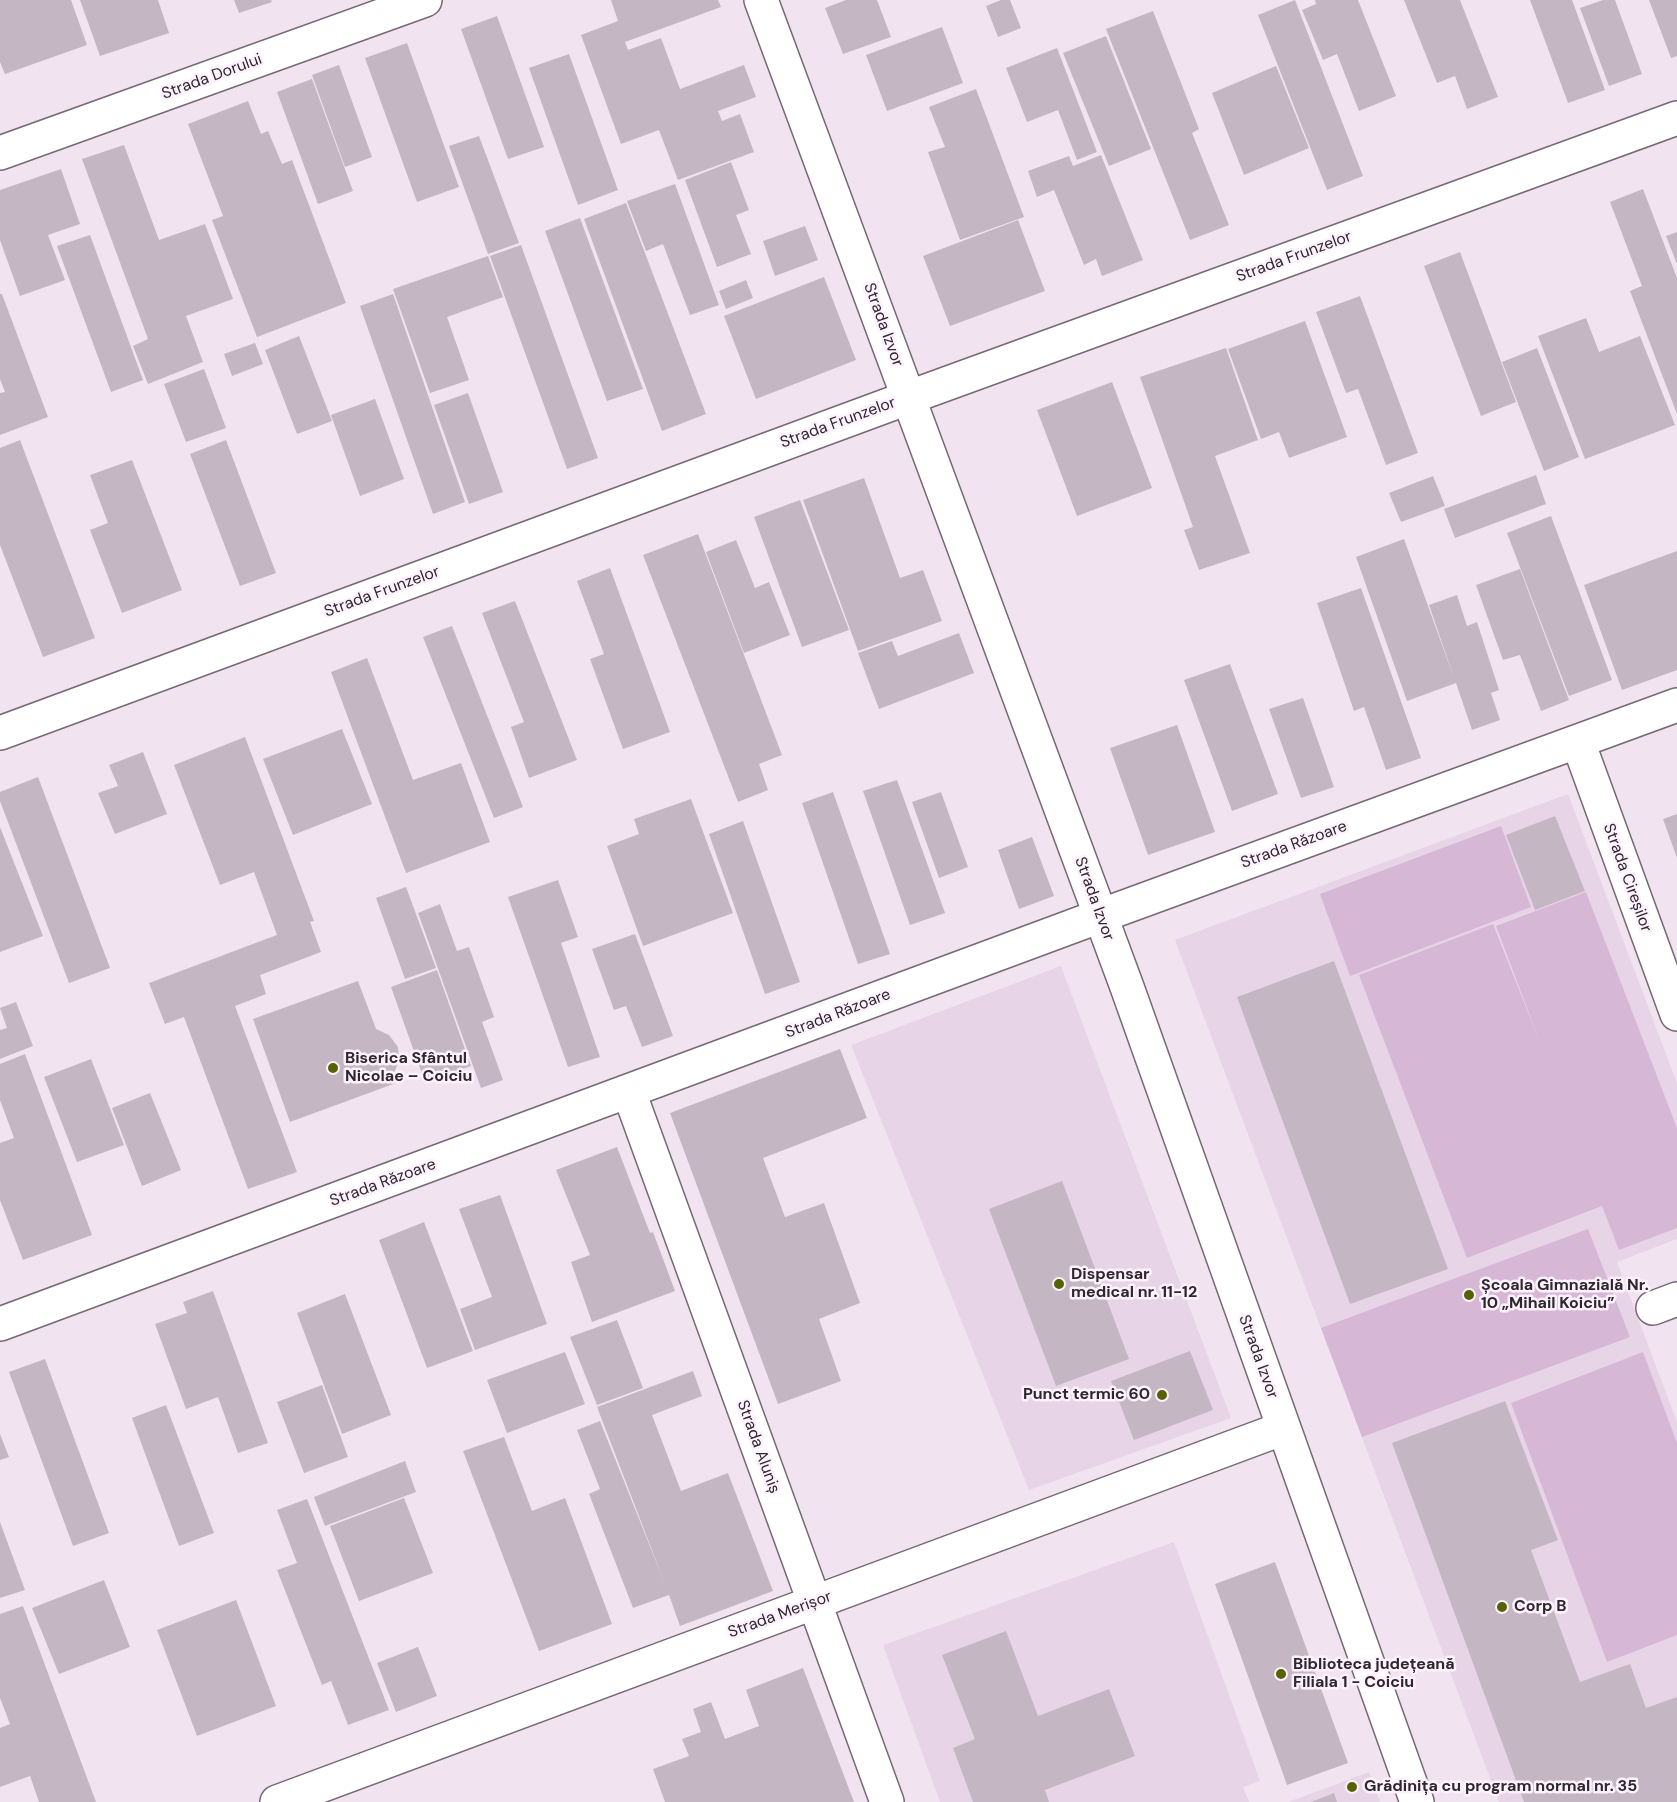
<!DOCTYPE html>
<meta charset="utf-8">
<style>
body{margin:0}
canvas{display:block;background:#f1e4f0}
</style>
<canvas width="1677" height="1802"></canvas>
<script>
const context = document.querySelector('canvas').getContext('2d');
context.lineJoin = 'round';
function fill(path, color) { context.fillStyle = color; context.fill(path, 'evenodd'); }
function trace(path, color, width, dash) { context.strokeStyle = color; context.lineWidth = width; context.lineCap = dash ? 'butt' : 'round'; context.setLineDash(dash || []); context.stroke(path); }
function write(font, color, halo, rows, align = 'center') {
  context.font = font + ' "DM Sans",sans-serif'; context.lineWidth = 5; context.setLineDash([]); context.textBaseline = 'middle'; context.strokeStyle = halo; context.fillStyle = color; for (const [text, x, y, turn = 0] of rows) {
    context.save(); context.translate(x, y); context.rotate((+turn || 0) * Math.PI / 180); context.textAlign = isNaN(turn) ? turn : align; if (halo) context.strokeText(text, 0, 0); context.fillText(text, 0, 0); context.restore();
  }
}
fill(new Path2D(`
 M 1568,794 L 1677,1083 L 1677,1239 L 1617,1262 L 1677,1422 L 1677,1802 L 1499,1802 L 1175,940 Z
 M 1061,966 L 1231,1418 L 1029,1490 L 851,1045 Z
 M 1174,1542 L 1260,1781 L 1243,1787 L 1249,1802 L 940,1802 L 883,1645 Z
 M 1369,1772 L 1380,1802 L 1288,1802 Z`), '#e7d5e7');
fill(new Path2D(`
 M 1501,826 L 1531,907 L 1350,976 L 1320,894 Z
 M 1586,892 L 1677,1128 L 1677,1228 L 1619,1250 L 1602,1206 L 1467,1258 L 1359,975 L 1493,924 L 1541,1045 L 1496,926 Z
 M 1588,1229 L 1630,1337 L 1362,1437 L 1321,1328 Z
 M 1643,1352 L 1677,1443 L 1677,1635 L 1607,1662 L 1511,1403 Z`), '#d7b7d6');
fill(new Path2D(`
 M 0,0 L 71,0 L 87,45 L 5,74 L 0,62 Z
 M 80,0 L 158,0 L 169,33 L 100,56 Z
 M 234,0 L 271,0 L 272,2 L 239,13 Z
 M 611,0 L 718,0 L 721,7 L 625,42 L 628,50 L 661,38 L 680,89 L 744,65 L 756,97 L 718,111 L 722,121 L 740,114 L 754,152 L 678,180 L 659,130 L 621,144 L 581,35 L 618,21 Z
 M 846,0 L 877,0 L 891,37 L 843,54 L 825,8 Z
 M 1001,0 L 1010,0 L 1021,28 L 998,37 L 986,6 Z
 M 1295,0 L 1363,176 L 1327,190 L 1258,15 Z
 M 1315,0 L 1358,0 L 1396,96 L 1359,111 L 1337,54 L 1323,60 L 1302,10 L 1316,4 Z
 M 1404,0 L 1460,0 L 1498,97 L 1467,109 L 1455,76 L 1437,83 Z
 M 1530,0 L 1572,0 L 1605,90 L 1568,103 Z
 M 1603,0 L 1615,0 L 1642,74 L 1609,86 L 1580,8 Z
 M 1649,0 L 1677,0 L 1677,56 L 1671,58 Z
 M 1153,11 L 1199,129 L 1192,133 L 1229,225 L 1190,240 L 1106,29 Z
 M 497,16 L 544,147 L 508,159 L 461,29 Z
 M 942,27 L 963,83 L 887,111 L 866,55 Z
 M 1106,36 L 1151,149 L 1109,166 L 1063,53 Z
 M 407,43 L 459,187 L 417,202 L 365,58 Z
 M 1057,48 L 1097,152 L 1077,160 L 1058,110 L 1027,122 L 1006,68 Z
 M 569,54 L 618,190 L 578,205 L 529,68 Z
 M 339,65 L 372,157 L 345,167 L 312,75 Z
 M 1276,66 L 1309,148 L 1244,175 L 1212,93 Z
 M 312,79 L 353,191 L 318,204 L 277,92 Z
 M 976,89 L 1024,217 L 960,240 L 928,152 L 945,147 L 929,107 Z
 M 248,101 L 261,134 L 268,131 L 282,164 L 292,160 L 346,303 L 257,337 L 212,220 L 223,216 L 188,124 Z
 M 479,136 L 519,243 L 488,254 L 449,146 Z
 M 124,145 L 159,240 L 205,224 L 233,299 L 186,316 L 203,362 L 148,384 L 133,346 L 148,339 L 82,159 Z
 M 1101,155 L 1143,260 L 1102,276 L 1096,259 L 1084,265 L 1054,190 L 1037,197 L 1028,171 L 1069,156 L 1073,166 Z
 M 731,162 L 749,210 L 736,215 L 751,254 L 717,267 L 685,180 Z
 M 61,169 L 80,224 L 48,235 L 65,280 L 20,296 L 0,240 L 0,190 Z
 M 675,184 L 719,305 L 690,315 L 663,244 L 646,251 L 627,201 Z
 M 1643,189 L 1677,278 L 1677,414 L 1630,291 L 1642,286 L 1610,202 Z
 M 626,203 L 706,414 L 662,431 L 584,219 Z
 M 580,218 L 643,389 L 607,401 L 545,231 Z
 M 1018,220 L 1045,291 L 950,326 L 923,256 Z
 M 805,226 L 818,260 L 775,276 L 763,241 Z
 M 1677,232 L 1677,264 L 1666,236 Z
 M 90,235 L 143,380 L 111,392 L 57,246 Z
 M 521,245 L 598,458 L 567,469 L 490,256 Z
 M 1460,252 L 1516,402 L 1481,416 L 1424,266 Z
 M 488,256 L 503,297 L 447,317 L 469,380 L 430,393 L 393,289 Z
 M 824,277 L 856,360 L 756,399 L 724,316 Z
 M 746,280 L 753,298 L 726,309 L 719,291 Z
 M 0,294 L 2,294 L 48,417 L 0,435 L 0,393 L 5,392 L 0,379 Z
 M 393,294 L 465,502 L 433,514 L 360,306 Z
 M 1360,296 L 1418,453 L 1386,465 L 1358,389 L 1346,393 L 1316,312 Z
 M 1586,318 L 1599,352 L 1640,336 L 1675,425 L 1585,459 L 1538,336 Z
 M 1305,321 L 1347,437 L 1289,458 L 1279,432 L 1261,439 L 1228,349 Z
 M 299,336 L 332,421 L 297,434 L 265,350 Z
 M 255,343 L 263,364 L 232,376 L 224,354 Z
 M 1226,348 L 1258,440 L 1215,456 L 1250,553 L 1199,570 L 1184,530 L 1193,527 L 1140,377 Z
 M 1537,348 L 1579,457 L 1544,471 L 1502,362 Z
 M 204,369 L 226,428 L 186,442 L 164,384 Z
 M 1112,382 L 1152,488 L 1077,516 L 1037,410 Z
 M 468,393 L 503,492 L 469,504 L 434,405 Z
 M 375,399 L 404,479 L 360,496 L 331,415 Z
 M 20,440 L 95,638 L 43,657 L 0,545 L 0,448 Z
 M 226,440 L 276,573 L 240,586 L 190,454 Z
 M 132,460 L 182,590 L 122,613 L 90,530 L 108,523 L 90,475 Z
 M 1536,475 L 1546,504 L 1455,538 L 1444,509 Z
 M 1433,476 L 1445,506 L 1401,522 L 1389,493 Z
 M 864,478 L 900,578 L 923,570 L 942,621 L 858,651 L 803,500 Z
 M 800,500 L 849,630 L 802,647 L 754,517 Z
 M 1551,516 L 1612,680 L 1569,696 L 1507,533 Z
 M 698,534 L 782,755 L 759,764 L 768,790 L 738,802 L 643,555 Z
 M 1404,539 L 1455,681 L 1429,605 L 1457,595 L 1467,626 L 1477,622 L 1499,690 L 1491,693 L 1500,720 L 1472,730 L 1456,683 L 1407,701 L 1356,557 Z
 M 736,540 L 755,588 L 769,582 L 790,635 L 744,653 L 706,552 Z
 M 1677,551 L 1677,670 L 1622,690 L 1584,585 Z
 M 610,568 L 670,732 L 623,749 L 590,659 L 604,654 L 577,581 Z
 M 1520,569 L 1569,700 L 1541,711 L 1520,655 L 1503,660 L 1476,585 Z
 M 1361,588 L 1421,758 L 1386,770 L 1364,707 L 1354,711 L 1317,603 Z
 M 515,601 L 577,760 L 529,778 L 511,727 L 524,722 L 482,613 Z
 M 452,626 L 523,807 L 494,818 L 423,637 Z
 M 959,633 L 974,673 L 879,709 L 858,653 L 892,641 L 898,656 Z
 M 367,658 L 413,780 L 461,763 L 490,842 L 406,873 L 331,672 Z
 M 1230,664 L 1278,794 L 1232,811 L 1184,680 Z
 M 1303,698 L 1334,787 L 1301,798 L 1269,709 Z
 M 1177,725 L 1215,832 L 1148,855 L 1110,748 Z
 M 342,729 L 372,804 L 293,835 L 263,759 Z
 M 245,737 L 314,921 L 310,922 L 321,952 L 260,975 L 266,994 L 235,1006 L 297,1172 L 248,1189 L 184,1017 L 165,1024 L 149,983 L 277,935 L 254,872 L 220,885 L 174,765 Z
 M 143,752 L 167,814 L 115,834 L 98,793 L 118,786 L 109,765 Z
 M 38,777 L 110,968 L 69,983 L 0,801 L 0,792 Z
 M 897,780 L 945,913 L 910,925 L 863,791 Z
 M 833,792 L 890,954 L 858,964 L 802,803 Z
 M 941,792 L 968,867 L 939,878 L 912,802 Z
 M 691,799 L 733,913 L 643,946 L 607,846 L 639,834 L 634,819 Z
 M 1677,814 L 1677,858 L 1663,819 Z
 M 1555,816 L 1585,891 L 1535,910 L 1506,835 Z
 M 743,821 L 800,982 L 765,994 L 709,834 Z
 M 0,827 L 43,936 L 0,952 Z
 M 1032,837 L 1054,896 L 1019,909 L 998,850 Z
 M 558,880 L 578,937 L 561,943 L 600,1057 L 568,1067 L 508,897 Z
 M 406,887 L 436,968 L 405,979 L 376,898 Z
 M 440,904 L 457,951 L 469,947 L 494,1017 L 482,1022 L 503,1080 L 481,1088 L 418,913 Z
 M 635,934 L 673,1036 L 642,1047 L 626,1006 L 614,1010 L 592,949 Z
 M 1334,961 L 1448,1269 L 1350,1304 L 1237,997 Z
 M 437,970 L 471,1066 L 425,1082 L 391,987 Z
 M 358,981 L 376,1029 L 389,1035 L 398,1047 L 399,1061 L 393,1075 L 396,1083 L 290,1122 L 253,1019 Z
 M 16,1002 L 33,1046 L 0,1059 L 0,1030 L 7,1028 L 0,1008 Z
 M 840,1049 L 867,1118 L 763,1158 L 785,1217 L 824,1203 L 860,1303 L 819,1319 L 841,1381 L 778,1404 L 670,1113 Z
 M 25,1054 L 92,1235 L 23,1260 L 0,1200 L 0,1143 L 14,1138 L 0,1100 L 0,1064 Z
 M 91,1059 L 124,1145 L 77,1162 L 44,1077 Z
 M 150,1093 L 181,1170 L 142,1186 L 112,1108 Z
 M 617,1147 L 650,1233 L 653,1232 L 675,1291 L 592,1322 L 571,1262 L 590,1255 L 556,1170 Z
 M 1062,1181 L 1129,1359 L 1056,1386 L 989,1209 Z
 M 500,1195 L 547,1324 L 475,1350 L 460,1309 L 492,1297 L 459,1209 Z
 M 424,1222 L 473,1351 L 427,1368 L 379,1240 Z
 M 213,1291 L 268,1443 L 238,1453 L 218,1397 L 186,1409 L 155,1324 L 187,1313 L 183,1302 Z
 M 345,1294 L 391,1415 L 342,1434 L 297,1313 Z
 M 617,1320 L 643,1388 L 597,1405 L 570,1337 Z
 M 1190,1351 L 1213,1410 L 1134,1440 L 1111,1381 Z
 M 565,1352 L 585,1404 L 507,1433 L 487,1380 Z
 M 45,1359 L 109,1533 L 73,1546 L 9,1372 Z
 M 693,1371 L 702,1396 L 652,1415 L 681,1491 L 728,1473 L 773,1591 L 680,1626 L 669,1595 L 633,1608 L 589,1494 L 600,1489 L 577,1430 L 600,1421 L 665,1584 L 597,1407 Z
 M 322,1385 L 348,1457 L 304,1473 L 277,1402 Z
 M 1505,1401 L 1558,1540 L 1531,1550 L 1580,1682 L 1630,1664 L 1646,1708 L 1677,1697 L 1677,1802 L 1524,1802 L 1392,1443 Z
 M 166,1405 L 214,1533 L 179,1546 L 132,1418 Z
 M 0,1434 L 9,1457 L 0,1460 Z
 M 504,1437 L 532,1511 L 565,1498 L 612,1624 L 539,1651 L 463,1451 Z
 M 405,1461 L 416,1492 L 325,1526 L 314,1497 Z
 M 404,1498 L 433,1573 L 359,1601 L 330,1526 Z
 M 307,1499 L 389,1710 L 348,1725 L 331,1681 L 322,1685 L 277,1570 L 297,1563 L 277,1510 Z
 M 0,1522 L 25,1590 L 0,1598 Z
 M 1275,1562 L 1348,1763 L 1287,1785 L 1215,1584 Z
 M 104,1580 L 130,1647 L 59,1674 L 32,1608 Z
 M 236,1600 L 276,1706 L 197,1736 L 157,1630 Z
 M 23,1606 L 96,1802 L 39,1802 L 30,1776 L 0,1787 L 0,1728 L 10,1724 L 0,1698 L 0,1614 Z
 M 1006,1631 L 1038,1716 L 1109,1689 L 1135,1756 L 1045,1790 L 1049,1802 L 973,1802 L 953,1748 L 975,1739 L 942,1655 Z
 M 418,1647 L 437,1696 L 396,1712 L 377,1663 Z
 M 803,1668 L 854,1802 L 665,1802 L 653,1769 L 689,1756 L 682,1739 L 701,1732 L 693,1709 L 711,1702 L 725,1739 L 759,1726 L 746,1690 Z
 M 1334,1793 L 1337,1802 L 1311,1802 Z`), '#c4b7c3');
const minor = new Path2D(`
 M 761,0 L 1127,987 L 1417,1802
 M 0,153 L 425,0
 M 1578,742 L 1677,1014
 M 629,1092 L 887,1802
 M 1653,1308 L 1677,1299
 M 0,1324 L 1100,916 L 1677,705
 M 277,1802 L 1284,1428`);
const tertiary = new Path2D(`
 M 0,733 L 910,397 L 1677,118`);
trace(minor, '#756974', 36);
trace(tertiary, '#756974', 36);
trace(minor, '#fff', 33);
trace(tertiary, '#fff', 33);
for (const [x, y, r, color] of [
 [333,1068,6,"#566100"],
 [1059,1284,6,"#566100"],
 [1469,1295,6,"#566100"],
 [1162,1395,6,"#566100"],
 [1502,1607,6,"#566100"],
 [1281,1674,6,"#566100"],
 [1352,1787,6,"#566100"]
]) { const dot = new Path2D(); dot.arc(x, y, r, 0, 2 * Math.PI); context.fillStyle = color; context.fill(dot); trace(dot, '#fef1fe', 2); }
write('16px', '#2c282c', '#fef1fe', [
 ["Strada Dorului",212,77,-20],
 ["Strada Frunzelor",1294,257,-20],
 ["Strada Izvor",883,325,70],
 ["Strada Frunzelor",838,423,-20],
 ["Strada Frunzelor",382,592,-20],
 ["Strada Răzoare",1294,845,-20],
 ["Strada Cireșilor",1627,878,70],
 ["Strada Izvor",1094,899,70],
 ["Strada Răzoare",838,1014,-21],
 ["Strada Răzoare",383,1183,-20],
 ["Strada Izvor",1258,1357,70],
 ["Strada Aluniș",758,1447,70],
 ["Strada Merișor",780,1615,-20]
]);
write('bold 16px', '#2c282c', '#fef1fe', [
 ["Biserica Sfântul",345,1059],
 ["Nicolae – Coiciu",345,1077],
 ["Dispensar",1071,1275],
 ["medical nr. 11-12",1071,1293],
 ["Școala Gimnazială Nr.",1481,1286],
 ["10 „Mihail Koiciu”",1481,1304],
 ["Punct termic 60",1150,1395,"right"],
 ["Corp B",1514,1607],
 ["Biblioteca județeană",1293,1665],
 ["Filiala 1 - Coiciu",1293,1683],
 ["Grădinița cu program normal nr. 35",1364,1787]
], 'left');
</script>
